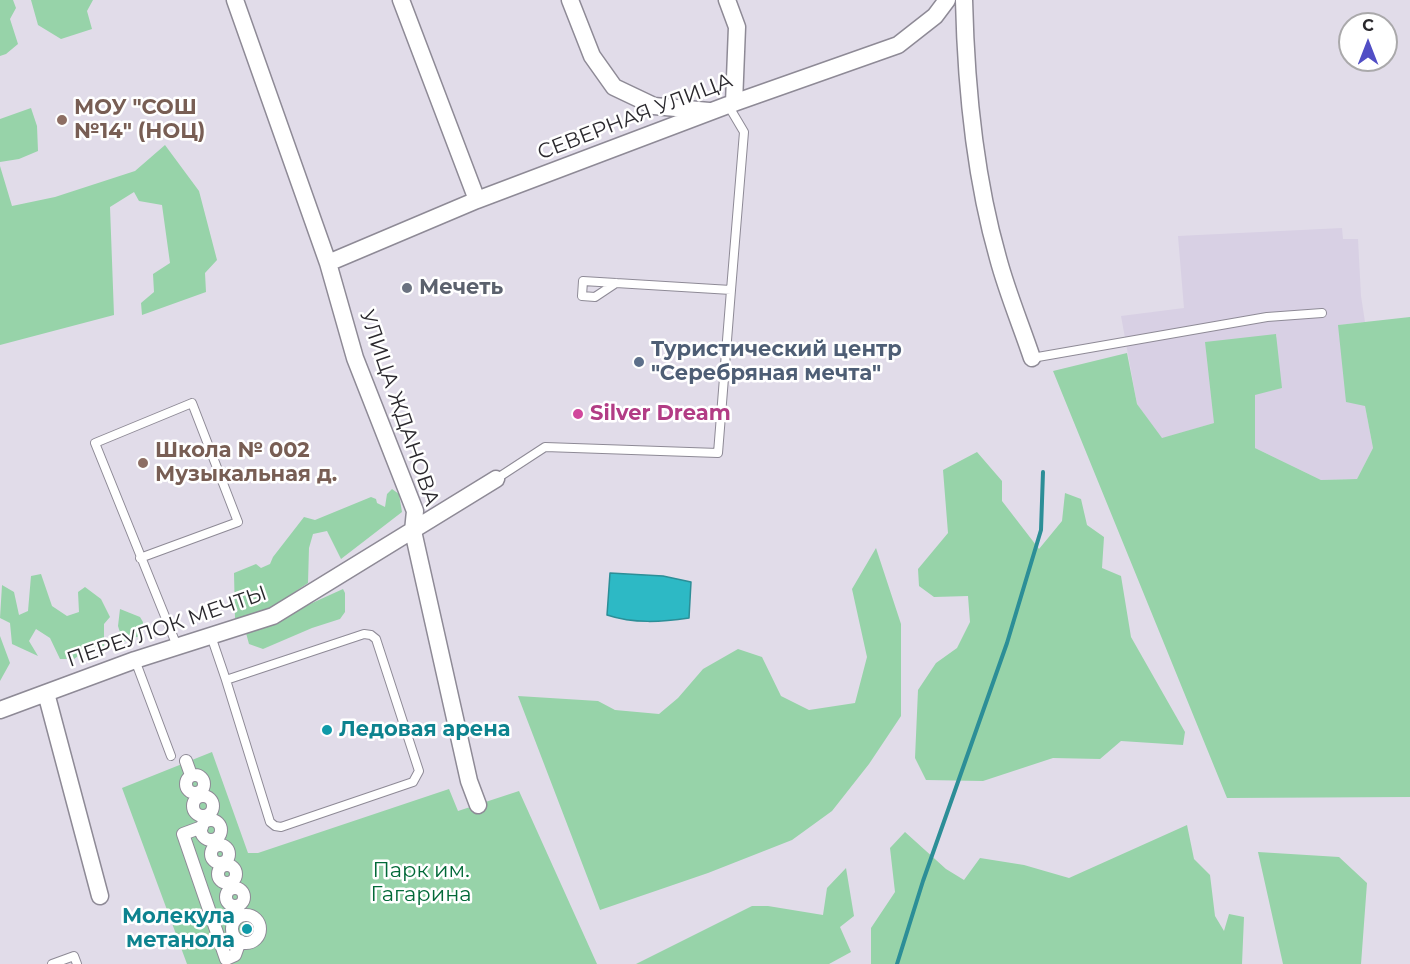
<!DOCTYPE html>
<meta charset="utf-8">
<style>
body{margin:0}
#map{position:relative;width:1410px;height:964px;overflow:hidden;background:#e1dce9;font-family:Montserrat,sans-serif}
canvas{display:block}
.north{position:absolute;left:1338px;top:12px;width:60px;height:60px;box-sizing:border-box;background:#fff;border:2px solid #aaa9ab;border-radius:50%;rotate:0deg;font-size:16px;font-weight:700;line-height:24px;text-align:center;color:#2a282d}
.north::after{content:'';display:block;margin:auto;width:21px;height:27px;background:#514ec5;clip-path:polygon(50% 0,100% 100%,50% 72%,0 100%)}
</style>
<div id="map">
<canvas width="1410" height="964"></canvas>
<div class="north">С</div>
</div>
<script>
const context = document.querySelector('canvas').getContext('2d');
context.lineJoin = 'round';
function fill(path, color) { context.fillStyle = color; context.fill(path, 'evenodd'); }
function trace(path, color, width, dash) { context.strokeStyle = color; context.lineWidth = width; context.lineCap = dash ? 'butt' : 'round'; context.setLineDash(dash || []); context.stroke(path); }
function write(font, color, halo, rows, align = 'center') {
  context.font = font + ' Montserrat,sans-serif'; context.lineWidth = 5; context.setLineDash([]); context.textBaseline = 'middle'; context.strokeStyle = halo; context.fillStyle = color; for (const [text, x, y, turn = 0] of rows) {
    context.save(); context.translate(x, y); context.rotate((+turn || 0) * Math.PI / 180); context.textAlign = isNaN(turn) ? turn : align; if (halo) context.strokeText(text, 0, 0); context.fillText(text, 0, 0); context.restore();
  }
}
fill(new Path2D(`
 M 1342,228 L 1343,239 L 1358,239 L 1361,296 L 1365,322 L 1339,325 L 1365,406 L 1373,448 L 1357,479 L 1321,480 L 1255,448 L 1255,395 L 1277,335 L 1214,423 L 1161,439 L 1137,404 L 1121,316 L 1184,308 L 1178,236 Z`), '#d8d0e4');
fill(new Path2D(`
 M 0,0 L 13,0 L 16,8 L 10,19 L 18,44 L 6,54 L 0,56 Z
 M 31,0 L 93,0 L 87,11 L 92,29 L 61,39 L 38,25 Z
 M 31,108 L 37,126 L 38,151 L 19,159 L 0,162 L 0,119 Z
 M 165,145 L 199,191 L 217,260 L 205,273 L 206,292 L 142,315 L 141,303 L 154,292 L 153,274 L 170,263 L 162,205 L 139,201 L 134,192 L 110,207 L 114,315 L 0,345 L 0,166 L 12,206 L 55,197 L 135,171 Z
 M 1410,317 L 1410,797 L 1227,798 L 1053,371 L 1127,353 L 1137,404 L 1162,438 L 1214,423 L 1205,342 L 1276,334 L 1282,388 L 1255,395 L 1255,448 L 1321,480 L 1357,479 L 1373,448 L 1365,406 L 1346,402 L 1338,325 Z
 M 977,452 L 1002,481 L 1002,501 L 1039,549 L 1062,521 L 1065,493 L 1081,499 L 1087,525 L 1104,537 L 1102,568 L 1121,576 L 1131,637 L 1185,732 L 1183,745 L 1121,741 L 1100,759 L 1053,758 L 983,781 L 926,780 L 915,758 L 918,690 L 936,663 L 957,648 L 970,622 L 968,596 L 934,597 L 919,586 L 918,569 L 948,533 L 943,470 Z
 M 392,489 L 399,494 L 402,512 L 341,559 L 327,531 L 313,534 L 309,548 L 308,583 C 288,596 259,620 235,618 L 234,573 L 256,564 L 261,568 L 270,564 L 273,557 L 304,517 L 315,520 L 371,497 L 376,499 L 377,503 L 385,507 L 387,494 Z
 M 876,548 L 901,624 L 901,716 L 869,764 L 832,811 L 792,840 L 708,873 L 600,910 L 518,696 L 598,701 L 615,710 L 659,714 L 678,698 L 703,669 L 738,649 L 762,657 L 781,696 L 809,710 L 855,703 L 867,657 L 852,589 Z
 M 41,574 L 52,606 L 67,616 L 79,612 L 78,592 L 85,587 L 101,599 L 110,617 L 104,624 L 104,646 L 89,648 L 74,659 L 60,659 L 50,638 L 36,629 L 29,641 L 38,656 L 12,644 L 10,623 L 0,618 L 2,585 L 14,592 L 19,615 L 28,611 L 31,576 Z
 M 343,589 L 345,593 L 345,612 L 340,619 L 312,628 L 263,649 L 249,644 L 246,633 Z
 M 120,609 L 140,617 L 143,622 L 142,635 L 123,642 L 118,626 Z
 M 0,636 L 10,663 L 0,681 Z
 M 212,752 L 248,853 L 258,853 L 449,789 L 458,811 L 519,791 L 597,964 L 187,964 L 122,788 Z
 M 1187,825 L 1194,859 L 1210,875 L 1215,916 L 1224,931 L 1229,914 L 1244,917 L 1242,964 L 871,964 L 871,928 L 895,892 L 890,848 L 905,832 L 946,869 L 964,880 L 980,858 L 1024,865 L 1069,878 Z
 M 1258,852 L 1339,857 L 1367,883 L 1361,964 L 1283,964 Z
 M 846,868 L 854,916 L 840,927 L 851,952 L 829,964 L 636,964 L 752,906 L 768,906 L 823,915 L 827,888 Z`), '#97d3a9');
const water = new Path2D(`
 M 610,573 L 663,576 L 691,582 L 689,618 C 662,622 634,624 607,615 Z`);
fill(water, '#2db9c5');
trace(water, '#2c8e97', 1.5);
trace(new Path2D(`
 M 897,964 L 923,881 L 1007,643 L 1041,530 L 1043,472`), '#2c8e97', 4);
const service = new Path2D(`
 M 728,105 L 744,132 L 731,290
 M 1032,358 L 1267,317 L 1322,313
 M 496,479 L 545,447 L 718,453 L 731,290 L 583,281 L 582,296 L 595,297 L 616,283
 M 140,558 L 238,522 L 192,403 L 95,443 L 177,646
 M 211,636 L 226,680 L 364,634 L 371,635 L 376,639 L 419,771 L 413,782 L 281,827 L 275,826 L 270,822 L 226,680
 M 135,660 L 171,756
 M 52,964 L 74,956 L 77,964`);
const pedestrian = new Path2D(`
 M 186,761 L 191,775
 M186 784a9 9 0 1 1 18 0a9 9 0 1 1-18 0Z
 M193 806a10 10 0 1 1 20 0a10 10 0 1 1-20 0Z
 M201 830a10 10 0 1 1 20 0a10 10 0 1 1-20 0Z
 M 202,827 L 183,834 L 226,959 L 235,955 L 240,941
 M211 854a9 9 0 1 1 18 0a9 9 0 1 1-18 0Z
 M218 874a9 9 0 1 1 18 0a9 9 0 1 1-18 0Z
 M226 897a9 9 0 1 1 18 0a9 9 0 1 1-18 0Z
 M232 929a14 14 0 1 1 28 0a14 14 0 1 1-28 0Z`);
const minor = new Path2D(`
 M 235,0 L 328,263 L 355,358 L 415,511 L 413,531 L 469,781 L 478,805
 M 401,0 L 477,200
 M 570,0 L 592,56 L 614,87 L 654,106 L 709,111
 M 727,0 L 737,27 L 734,103
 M 964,0 C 966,87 974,174 998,258 C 1007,292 1021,325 1032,358
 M 328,263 L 477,200 L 728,105 L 898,45 L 935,16 L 947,0
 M 46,693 L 100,896
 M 0,710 L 135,660 L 273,616 L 496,479`);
trace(service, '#8e8a96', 10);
trace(pedestrian, '#8e8a96', 14);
trace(minor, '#8e8a96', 19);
trace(service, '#fff', 8);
trace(pedestrian, '#fff', 12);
trace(minor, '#fff', 16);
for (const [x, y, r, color] of [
 [62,120,6,"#8d6e63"],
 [407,288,6,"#6b7280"],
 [639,362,6,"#5c6f8a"],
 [578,414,6,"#d1479c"],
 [143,463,6,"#8d6e63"],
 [327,730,6,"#0f9aa8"],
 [247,929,6,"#0f9aa8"]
]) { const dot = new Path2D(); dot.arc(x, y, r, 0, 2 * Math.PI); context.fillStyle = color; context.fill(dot); trace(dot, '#fff', 2); }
write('bold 21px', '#785e54', '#fff', [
 ["МОУ \"СОШ",74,108],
 ["№14\" (НОЦ)",74,132],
 ["Школа № 002",155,451],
 ["Музыкальная д.",155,475]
], 'left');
write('21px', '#2a282d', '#fff', [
 ["СЕВЕРНАЯ УЛИЦА",635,117,-21],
 ["УЛИЦА ЖДАНОВА",399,408,71],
 ["ПЕРЕУЛОК МЕЧТЫ",167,627,-19]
]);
write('bold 21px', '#5b616d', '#fff', [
 ["Мечеть",419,288]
], 'left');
write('bold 21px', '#4e5e75', '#fff', [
 ["Туристический центр",651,350],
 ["\"Серебряная мечта\"",651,374]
], 'left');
write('bold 21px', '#b23c85', '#fff', [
 ["Silver Dream",590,414]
], 'left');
write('bold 21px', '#0d838f', '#fff', [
 ["Ледовая арена",339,730],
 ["Молекула",235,917,"right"],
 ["метанола",235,941,"right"]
], 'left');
write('21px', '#026938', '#fff', [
 ["Парк им.",421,871],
 ["Гагарина",421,895]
]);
</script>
